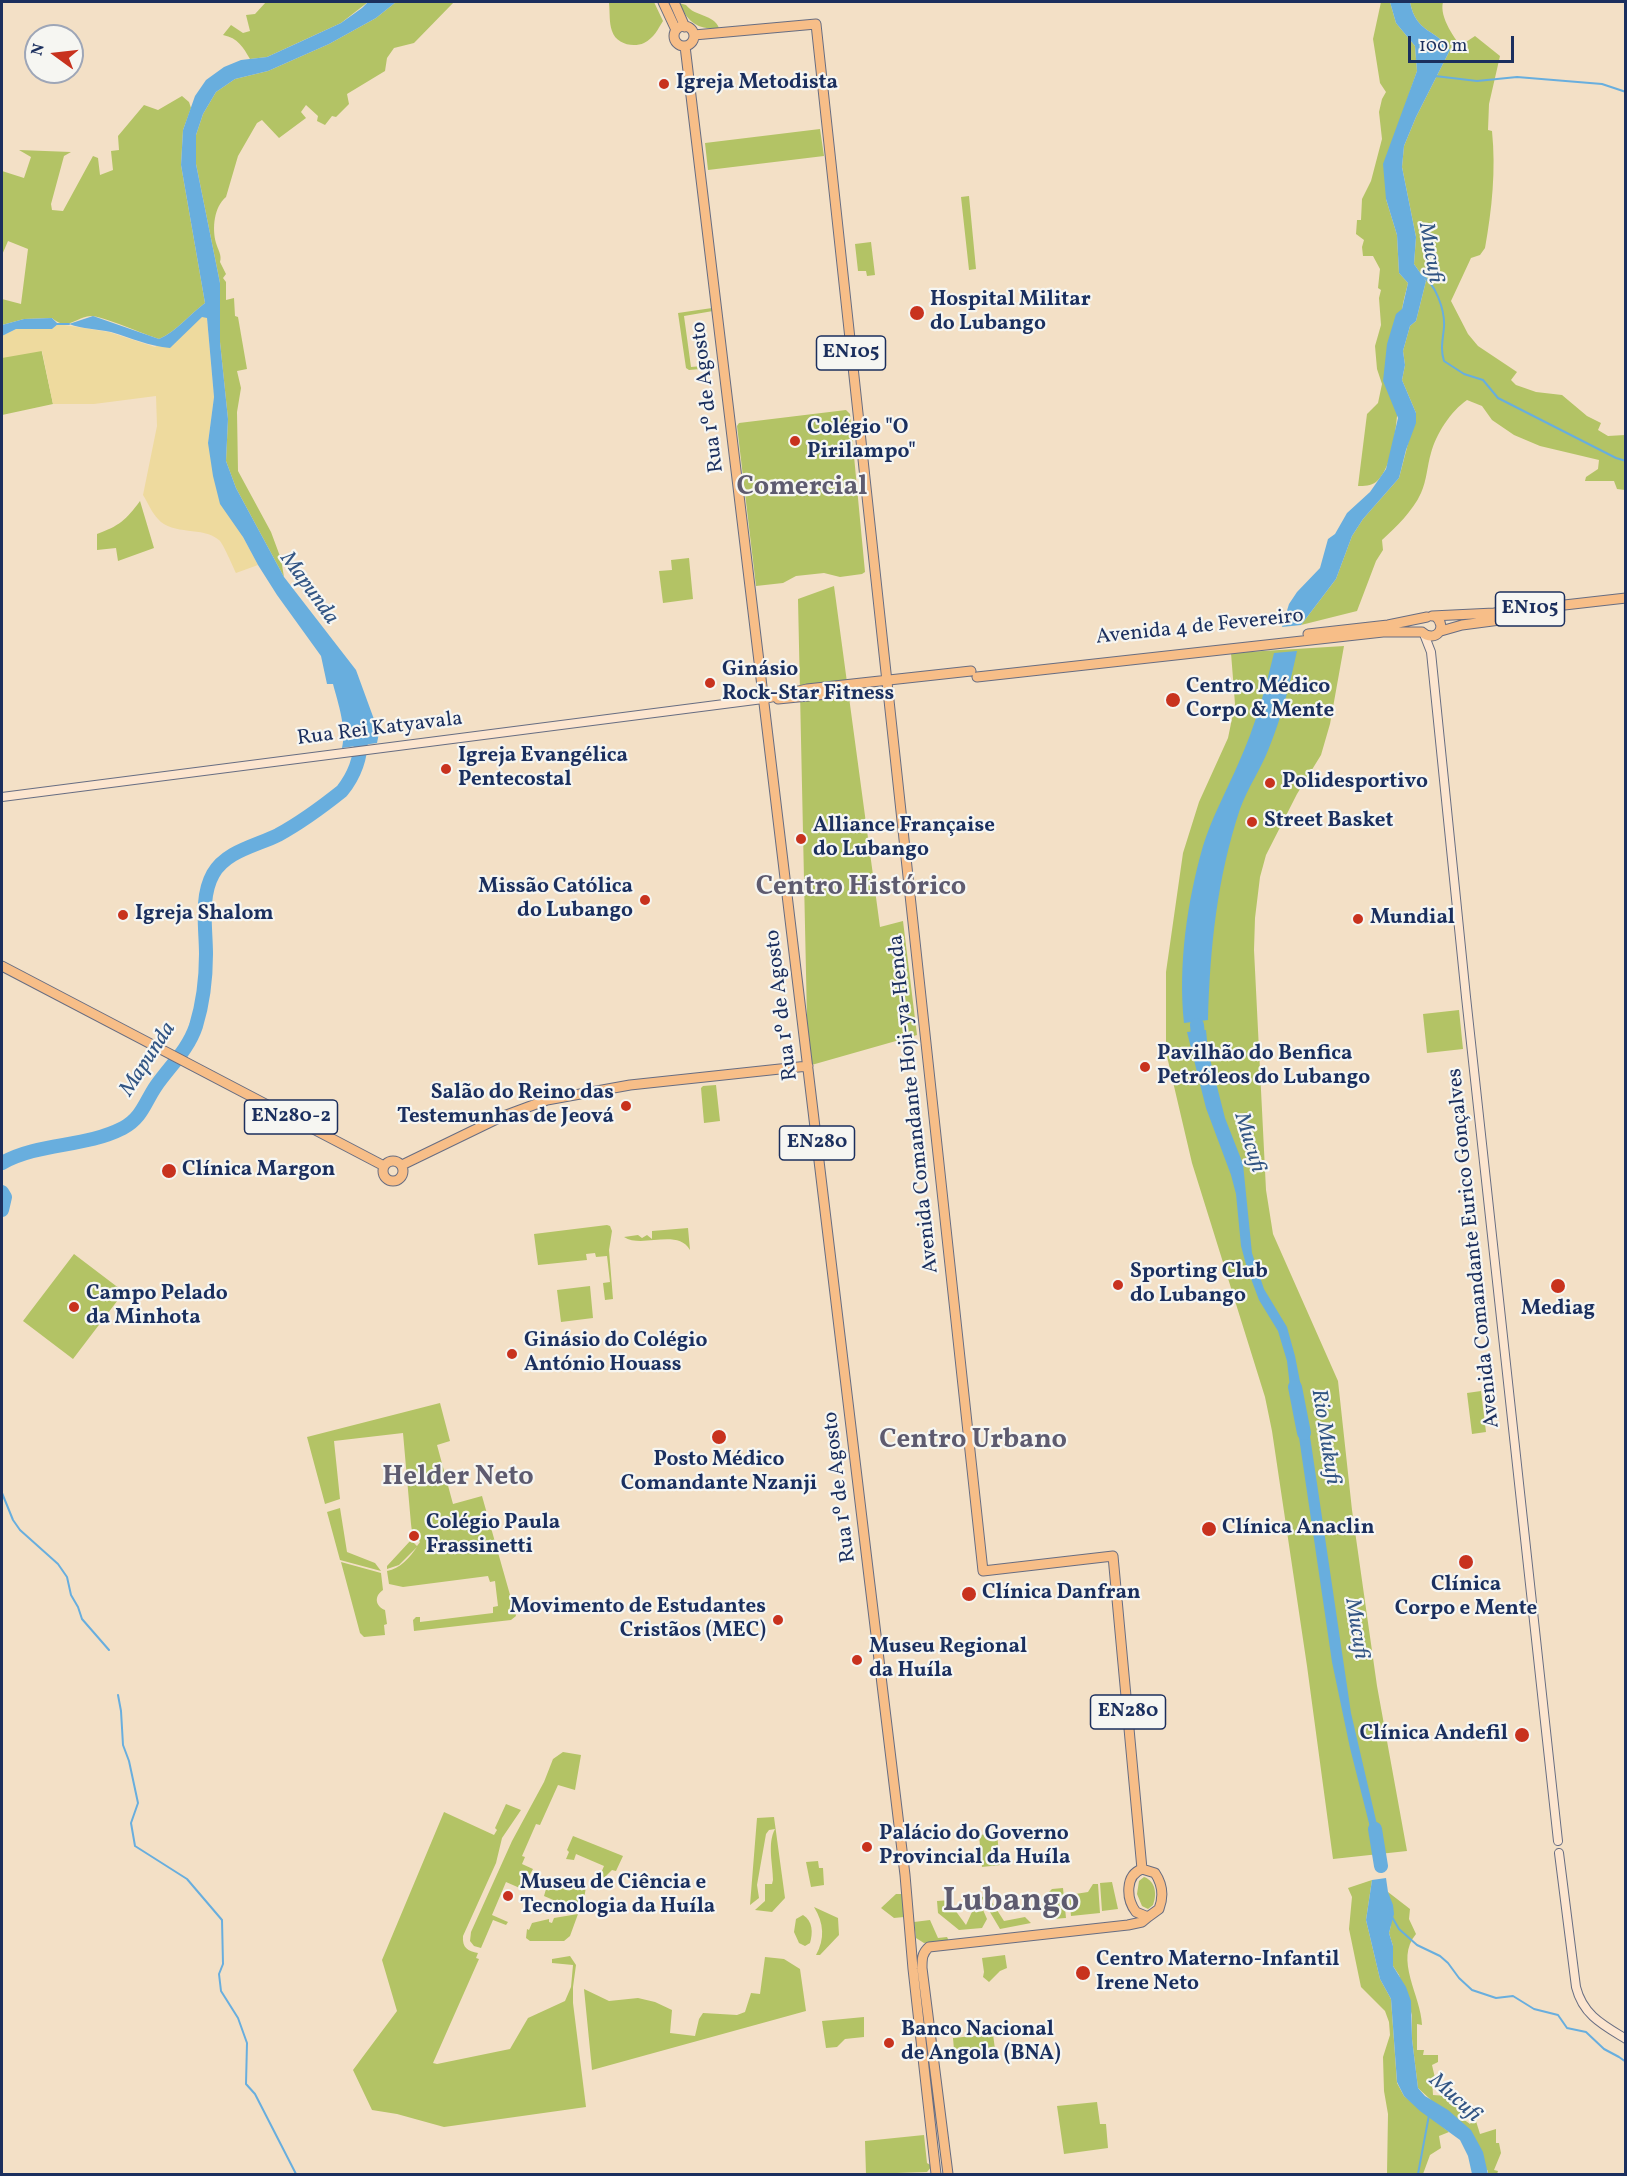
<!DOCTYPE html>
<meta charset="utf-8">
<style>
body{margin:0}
#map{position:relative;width:1627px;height:2176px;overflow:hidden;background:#f3e0c6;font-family:Vollkorn,serif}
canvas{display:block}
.frame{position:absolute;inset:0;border:3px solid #1b2f5e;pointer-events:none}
.north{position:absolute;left:24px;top:24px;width:60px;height:60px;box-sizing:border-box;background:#f6f6f2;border:2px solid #9ea6b7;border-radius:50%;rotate:285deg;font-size:16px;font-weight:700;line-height:24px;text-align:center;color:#1b2f5e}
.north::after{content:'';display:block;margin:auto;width:21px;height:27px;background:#c8321e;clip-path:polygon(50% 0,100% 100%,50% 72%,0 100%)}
.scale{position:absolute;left:1408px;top:36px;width:106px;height:27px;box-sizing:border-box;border:3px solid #1b2f5e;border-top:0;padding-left:8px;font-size:18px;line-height:21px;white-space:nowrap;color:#1b2f5e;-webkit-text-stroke:4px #f6f6f2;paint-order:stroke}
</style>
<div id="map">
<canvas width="1627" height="2176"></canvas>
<div class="frame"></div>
<div class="north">N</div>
<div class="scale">100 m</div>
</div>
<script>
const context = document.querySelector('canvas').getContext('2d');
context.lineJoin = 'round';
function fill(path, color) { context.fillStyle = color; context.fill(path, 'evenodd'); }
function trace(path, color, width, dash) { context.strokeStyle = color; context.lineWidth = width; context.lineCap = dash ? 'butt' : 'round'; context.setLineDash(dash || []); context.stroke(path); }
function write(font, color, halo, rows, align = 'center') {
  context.font = font + ' Vollkorn,serif'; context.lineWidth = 4.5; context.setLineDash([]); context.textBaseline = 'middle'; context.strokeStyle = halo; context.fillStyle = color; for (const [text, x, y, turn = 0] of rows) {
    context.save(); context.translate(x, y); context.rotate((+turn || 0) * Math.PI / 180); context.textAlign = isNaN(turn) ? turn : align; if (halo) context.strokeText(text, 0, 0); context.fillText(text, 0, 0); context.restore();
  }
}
fill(new Path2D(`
 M 266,2 L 368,2 L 341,23 L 267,57 L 250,59 C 243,47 238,38 223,35 L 231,25 L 243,33 L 250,31 L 246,15 L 255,14 Z
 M 396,2 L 454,2 L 414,43 L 394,48 L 387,58 L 385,71 L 347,94 L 349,104 L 336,117 L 332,116 L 325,125 L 317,121 L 318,116 L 306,105 L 301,112 L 306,118 L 279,138 L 262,120 L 257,123 L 238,156 L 226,197 C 214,207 212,228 216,243 C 218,250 222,255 220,262 L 226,274 L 223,278 L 226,282 L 226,300 L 234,298 L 235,316 L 238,317 L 247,369 L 237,371 L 241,388 L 237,412 L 238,471 L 271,532 L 281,559 L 284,577 L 236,488 L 226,461 L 228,419 L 220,342 L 220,283 L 196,164 L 196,135 L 203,114 L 216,92 L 235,79 L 268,71 L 329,44 L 376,18 Z
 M 604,2 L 654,2 L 663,21 C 658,29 654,38 644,43 C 633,48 616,44 612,31 C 609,23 610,12 609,3 Z
 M 1381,2 L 1390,2 L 1396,23 L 1415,46 L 1417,71 L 1395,135 L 1386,199 L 1397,235 L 1399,273 L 1408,283 C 1406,292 1403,301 1402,310 C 1398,346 1405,460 1376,482 C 1371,486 1364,486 1358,486 L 1367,414 L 1378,403 L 1382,384 L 1377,369 L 1375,346 L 1381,325 L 1379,298 L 1381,290 L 1378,288 L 1380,269 L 1373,256 L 1363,256 L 1362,247 L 1364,240 L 1356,234 L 1357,220 L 1361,220 L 1362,199 L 1371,181 L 1382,139 L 1379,112 L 1382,99 L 1386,92 L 1380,83 L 1373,39 Z
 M 1410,2 L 1443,2 C 1439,17 1455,40 1465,51 L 1466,42 L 1475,36 L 1500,56 L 1489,104 L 1488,130 L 1492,131 C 1496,170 1492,209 1485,248 L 1480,255 L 1471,258 L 1451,301 L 1468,334 L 1478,346 L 1517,372 L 1511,380 L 1516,385 L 1536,392 L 1562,395 L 1587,416 L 1601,423 L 1598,430 L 1608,436 L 1625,435 L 1625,490 L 1617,489 L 1614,481 L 1585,481 L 1586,477 L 1598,469 L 1599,460 L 1540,446 L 1514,435 L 1492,420 L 1482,406 L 1467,400 C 1451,411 1436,434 1431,453 C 1427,466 1427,480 1421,493 C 1413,511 1396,527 1382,540 L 1383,550 L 1376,561 L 1357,611 L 1301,625 L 1336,579 L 1352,536 L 1363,519 L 1399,478 L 1416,413 L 1402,380 L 1405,365 L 1403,351 L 1410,326 L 1416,321 L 1426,281 L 1414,264 L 1416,237 L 1402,167 L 1404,146 L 1416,117 L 1450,50 C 1437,29 1416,34 1410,2 Z
 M 679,3 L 686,5 C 695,17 714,14 719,28 C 697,30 688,22 679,3 Z
 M 182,96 L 189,102 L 191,108 L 183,130 L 181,165 L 205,303 C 189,315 177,331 159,339 C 146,335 102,316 91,316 C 75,317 68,332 52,318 L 24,319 L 2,325 L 2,299 L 21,304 L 28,249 L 8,241 L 2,255 L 2,171 L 24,178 L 31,157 L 19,150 L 71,152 L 64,156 L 51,204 L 52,210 L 63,211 L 93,156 L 98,158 L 100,175 L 113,170 L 111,151 L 119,150 L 118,136 L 144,105 L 158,110 Z
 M 820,129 L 824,156 L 708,170 L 705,143 Z
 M 969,196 L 976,269 L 969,270 L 961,197 Z
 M 871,242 L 875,275 L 867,276 L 866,271 L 858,271 L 855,244 Z
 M 712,308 L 713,311 L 684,316 L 691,367 L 713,365 L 711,368 L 689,370 L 686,368 L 678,313 Z
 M 41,348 L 53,404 L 2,415 L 2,356 Z
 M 846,410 L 850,414 L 865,572 L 862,574 L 840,577 L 824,573 L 796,576 L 783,583 L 756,586 L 737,426 L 739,423 Z
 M 140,501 L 154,548 L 118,561 L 116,548 L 97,550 L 97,534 C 119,526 126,520 140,501 Z
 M 689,558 L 693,599 L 663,603 L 659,571 L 672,570 L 671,560 Z
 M 834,586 L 880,927 L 903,921 L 917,1035 L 808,1066 L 798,599 Z
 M 1344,646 L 1330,724 L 1321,755 L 1297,794 L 1266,855 L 1260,877 L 1255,918 L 1254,950 L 1266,1190 L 1273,1234 L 1338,1381 L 1352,1510 L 1377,1686 L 1407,1851 L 1333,1859 L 1307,1666 L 1272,1431 L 1265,1397 L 1192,1163 L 1166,1052 L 1166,972 L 1183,853 L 1199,802 L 1228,738 L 1235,704 L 1231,653 Z
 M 1459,1010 L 1463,1049 L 1427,1053 L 1423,1014 Z
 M 716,1085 L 720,1121 L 704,1123 L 701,1088 L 703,1086 Z
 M 607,1225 L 610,1226 L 612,1231 L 609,1250 L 613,1299 L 605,1300 L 603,1283 L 610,1282 L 607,1256 L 596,1257 L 595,1253 L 586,1254 L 587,1260 L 538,1265 L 534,1234 Z
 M 688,1228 L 690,1250 C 677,1228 642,1249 624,1237 L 638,1235 L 642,1238 L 647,1235 L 652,1239 L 652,1231 Z
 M 74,1254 L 124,1292 L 73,1359 L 23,1321 Z
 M 590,1286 L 593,1318 L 561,1322 L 557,1290 Z
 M 1481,1391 L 1486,1432 L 1472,1434 L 1467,1393 Z
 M 440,1403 L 450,1441 L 437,1445 L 453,1504 L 482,1496 L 516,1616 L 511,1620 L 414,1631 L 413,1620 L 416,1617 L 420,1617 L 420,1622 L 493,1613 L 493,1607 L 498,1606 L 495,1581 L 490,1582 L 488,1576 L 403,1587 L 389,1584 L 387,1571 C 400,1569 410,1557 417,1547 L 399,1565 L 387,1569 L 387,1566 L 411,1540 L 417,1546 L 420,1542 L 412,1532 L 411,1524 L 403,1433 L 334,1441 L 340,1499 L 325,1504 L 307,1437 Z
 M 340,1508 L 347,1552 L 375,1563 L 381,1571 L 340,1560 L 327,1512 Z
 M 341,1562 L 381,1573 L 383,1590 C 374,1596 375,1606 385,1610 L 387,1624 L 384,1625 L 385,1635 L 364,1637 L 360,1633 Z
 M 563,1752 L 581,1755 L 575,1790 L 558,1785 L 540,1825 L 536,1824 L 522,1856 L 525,1857 L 522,1864 L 533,1869 L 522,1889 L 506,1882 L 492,1915 L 508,1922 L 506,1925 L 493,1920 L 481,1948 L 474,1946 L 470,1941 L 471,1932 L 512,1841 L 544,1782 L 553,1759 Z
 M 506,1804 L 521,1810 L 502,1838 L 496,1863 L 463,1936 C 462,1948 468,1951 478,1953 L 476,1958 L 479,1959 L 433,2063 L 437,2064 L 510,2049 L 528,2018 L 565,2001 L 571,1987 L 573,1965 L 552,1963 L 552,1959 L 570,1956 L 576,1965 L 573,1987 L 573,2003 L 586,2107 L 444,2127 L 397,2114 L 372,2110 L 353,2070 L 397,2011 L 382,1960 L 444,1812 L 494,1835 L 497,1830 L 495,1828 Z
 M 774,1817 L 785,1898 L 772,1912 L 755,1910 L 765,1901 L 765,1884 L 772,1884 L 773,1880 C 773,1864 767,1844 775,1829 L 769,1830 L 766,1834 L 757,1885 L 759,1898 L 750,1905 L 757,1818 Z
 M 997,1833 L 1000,1865 L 982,1867 L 979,1835 Z
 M 573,1836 L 623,1856 L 616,1871 L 612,1870 L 604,1878 L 601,1873 L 604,1866 L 576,1854 L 574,1860 L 566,1859 L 569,1852 L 567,1850 Z
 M 818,1861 L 819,1868 L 823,1868 L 824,1885 L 811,1887 L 806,1862 Z
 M 1144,1877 C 1156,1881 1157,1895 1153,1905 L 1148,1909 L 1142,1906 L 1137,1894 L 1139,1881 Z
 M 557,1878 C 588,1883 591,1880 579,1911 L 544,1896 L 548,1882 Z
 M 1372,1880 L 1366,1920 L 1380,1979 L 1391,1999 L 1397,2083 L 1404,2096 L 1449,2132 L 1439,2136 L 1441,2148 L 1430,2155 L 1423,2174 L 1387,2174 L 1388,2114 L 1384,2091 L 1383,2057 L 1390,2035 L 1389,2022 L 1385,2011 L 1361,1987 L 1349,1929 L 1352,1897 L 1348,1888 Z
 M 1112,1882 L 1118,1909 L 1102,1911 L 1100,1883 Z
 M 1093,1884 L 1098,1884 L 1100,1913 L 1071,1916 L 1069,1895 L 1088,1892 Z
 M 1063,1888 L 1066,1918 L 1052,1919 L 1049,1892 L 1052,1889 Z
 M 1388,1892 L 1410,1909 L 1409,1919 L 1416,1934 C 1394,1960 1421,1995 1422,2025 L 1417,2024 L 1417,2050 L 1424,2050 L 1423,2055 L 1438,2055 L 1438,2062 L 1432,2065 L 1435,2078 L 1432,2079 L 1433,2095 L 1447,2096 L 1446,2100 L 1449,2101 L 1449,2104 L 1459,2105 L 1458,2110 L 1468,2111 L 1463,2119 L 1470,2124 L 1475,2118 L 1480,2134 L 1496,2129 L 1496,2143 L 1499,2143 L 1501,2153 L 1494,2170 L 1498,2171 L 1497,2174 L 1488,2174 L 1488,2171 L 1431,2100 L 1418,2088 L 1412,2039 L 1412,2015 L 1399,1975 L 1393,1966 L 1393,1946 L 1389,1933 L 1391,1925 Z
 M 896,1894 L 902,1894 L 904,1917 L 894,1918 L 881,1908 Z
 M 988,1896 L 1004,1921 L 1025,1917 L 1031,1923 L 1000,1929 L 981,1897 Z
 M 951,1900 L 952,1906 L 966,1925 L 976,1903 L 980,1903 L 987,1919 L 982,1928 L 959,1930 L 938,1913 L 937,1901 Z
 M 814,1907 L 838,1918 L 839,1935 L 820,1955 L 816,1955 C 825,1939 824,1923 814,1907 Z
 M 578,1914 L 570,1936 L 564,1941 L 530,1941 L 526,1938 L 527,1929 L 529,1930 L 532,1923 L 549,1919 L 549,1922 L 552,1923 L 554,1918 Z
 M 803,1915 C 813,1921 813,1933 810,1943 L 805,1946 L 799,1943 L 794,1932 L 796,1919 Z
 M 930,1920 L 938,1938 L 947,1937 L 949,1941 L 924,1943 L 916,1938 L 914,1922 Z
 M 1005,1955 L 1007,1968 L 1000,1971 L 989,1982 L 983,1977 L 984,1972 L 982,1958 Z
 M 765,1957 L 784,1959 L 800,1969 L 806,2011 L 592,2070 L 584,1989 L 609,2001 L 638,1998 L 655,2002 L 672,2010 L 670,2033 L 695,2036 L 699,2019 L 703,2013 L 737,2015 L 745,2012 L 751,1993 L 760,1994 Z
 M 864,2017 L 864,2037 L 845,2039 L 837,2047 L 826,2048 L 822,2021 Z
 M 993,2034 L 996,2057 L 955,2061 L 953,2038 Z
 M 1097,2102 L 1100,2124 L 1106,2124 L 1108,2148 L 1064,2154 L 1057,2106 Z
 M 924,2135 L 927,2163 L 932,2166 L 927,2172 L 866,2174 L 865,2141 Z`), '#b3c365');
fill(new Path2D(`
 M 202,316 L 207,318 L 214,397 L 208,443 L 243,537 L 258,565 L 236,573 C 233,567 223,543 219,540 C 203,526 173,536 158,519 C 152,513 148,503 143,495 L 157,426 L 156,396 L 94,404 L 53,404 L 42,351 L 2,358 L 2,336 L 16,329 L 52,329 L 58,324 L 109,332 L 155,347 Z`), '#eeda9e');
fill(new Path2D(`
 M 368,2 L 396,2 L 376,18 L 329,44 L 268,71 L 235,79 L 216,92 L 203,114 L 196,135 L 196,164 L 220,283 L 220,342 L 228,419 L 226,461 L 236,488 L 284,577 L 356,670 L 379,733 L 377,743 L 342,748 C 347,729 338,703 333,684 L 327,684 L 321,656 L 277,595 L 258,565 L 243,537 L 220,504 L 213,476 L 208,443 L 214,397 L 207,318 L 202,317 L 170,348 C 149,346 131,338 111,332 C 97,329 83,329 69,324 L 93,316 L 159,339 C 177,331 189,315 205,303 L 181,165 L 183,130 L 195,96 L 206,80 L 224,67 L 241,60 L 267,57 L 302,41 L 341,23 L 362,8 Z
 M 1390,2 L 1410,2 C 1416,34 1437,29 1450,50 L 1416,117 L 1404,146 L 1402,167 L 1416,237 L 1414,264 L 1426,281 L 1416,321 L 1410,326 L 1403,351 L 1405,365 L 1402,380 L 1416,413 L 1416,423 L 1406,450 L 1399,478 L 1363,519 L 1352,536 L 1336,579 L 1301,625 L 1282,627 L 1289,604 L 1297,592 L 1320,568 L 1328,539 L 1335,534 L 1347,513 L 1370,492 L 1386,469 L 1398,418 L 1383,381 L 1387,344 L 1396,314 L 1402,309 L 1408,283 L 1399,273 L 1397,235 L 1386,199 L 1383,164 L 1417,71 L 1415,46 L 1396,23 Z
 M 52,318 L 58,324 L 52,329 L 16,329 L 2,336 L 2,325 L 24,319 Z
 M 1297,651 C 1290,684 1282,716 1269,748 C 1261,769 1248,787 1240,809 C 1217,878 1210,948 1208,1020 L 1184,1023 C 1178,965 1187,902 1203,846 C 1212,817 1227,790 1239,762 C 1255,727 1265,690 1274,653 Z
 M 1206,1030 L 1208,1051 L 1225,1118 L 1243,1164 L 1252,1253 L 1264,1289 L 1287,1327 L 1295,1356 L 1304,1402 L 1292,1404 L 1287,1361 L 1278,1331 L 1259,1300 L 1247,1268 L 1241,1246 L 1236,1194 L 1231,1175 L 1206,1108 L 1187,1032 Z
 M 1307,1416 L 1351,1713 L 1382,1846 L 1375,1847 L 1350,1748 L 1332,1662 L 1296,1417 Z
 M 1386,1878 L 1388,1892 L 1393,1905 L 1394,1914 L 1389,1933 L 1393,1946 L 1393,1966 L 1406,1987 L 1411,2001 L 1412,2039 L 1418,2088 L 1425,2096 L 1448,2110 L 1471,2130 L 1483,2152 L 1488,2174 L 1472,2174 L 1468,2156 L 1460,2140 L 1420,2111 L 1404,2096 L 1397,2082 L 1391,1999 L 1380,1979 L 1366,1920 L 1372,1880 Z`), '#68aede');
trace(new Path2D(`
 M 1435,76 L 1477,81 L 1517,77 L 1602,84 L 1626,92
 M 1421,275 C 1436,283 1445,311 1444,327 C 1443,340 1440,348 1444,361 L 1464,374 L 1483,380 L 1498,398 L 1616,458 L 1626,461
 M 57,324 L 69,324
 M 2,1493 L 13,1520 L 20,1530 L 58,1564 L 67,1577 L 71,1595 L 78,1607 L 82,1619 L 109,1650
 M 118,1695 L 121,1711 L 123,1745 L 129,1761 L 138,1803 L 131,1823 L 135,1846 L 187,1879 L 222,1920 L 223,1964 L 219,1974 L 221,1991 L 238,2018 L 247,2043 L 246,2084 L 255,2094 L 296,2174
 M 1392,1917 L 1399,1929 L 1417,1945 L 1440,1956 L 1448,1963 L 1459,1978 L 1472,1990 L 1496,1998 L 1513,1996 L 1534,2009 L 1558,2015 L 1567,2028 L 1586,2032 L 1604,2049 L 1619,2057 L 1626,2062
 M 1418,2174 L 1429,2115`), '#68aede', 2);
trace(new Path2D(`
 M 1197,1025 L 1199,1048
 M 2,1163 C 40,1142 84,1148 123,1128 C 142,1118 145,1102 156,1086 C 170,1066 188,1050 196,1026 C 203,1003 206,978 206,954 C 206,929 200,897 213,874 C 226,851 256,846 278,835 C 300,823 322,807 342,791 C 354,776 361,758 361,738
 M 2,1192 L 5,1197 L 2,1210
 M 1295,1387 L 1304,1433
 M 1375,1829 L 1381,1866`), '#68aede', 14);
const secondary = new Path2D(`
 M 1424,634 L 1431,652 L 1466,997 L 1558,1841
 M 2,797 L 763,699
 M 1559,1853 L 1576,1987 C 1583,2015 1603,2025 1626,2039`);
const primary = new Path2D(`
 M 663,2 L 676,30
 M 674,2 L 685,27
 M674 36a10 10 0 1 1 20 0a10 10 0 1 1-20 0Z
 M 694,35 L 816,24 L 983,1571 L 1113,1556 L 1142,1869
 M 685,46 L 870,1585 L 905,1875 L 913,1969 L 936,2174
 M 1432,616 L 1494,613 L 1626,598
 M 1441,631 L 1462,625 L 1538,615
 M 1308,634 L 1388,625 L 1427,617
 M 977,677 L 1383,632 L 1422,632 C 1435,644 1449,627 1435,616
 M 763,699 L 807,689 L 971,671
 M 778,699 L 857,691
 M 2,966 L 384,1166
 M383 1171a10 10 0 1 1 20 0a10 10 0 1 1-20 0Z
 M 402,1165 L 501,1117 L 547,1100 L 630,1085 L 808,1066
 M 1142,1869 L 1155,1873 C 1163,1885 1164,1896 1159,1909 L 1148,1917 L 1136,1912 C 1126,1899 1125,1875 1142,1869 Z
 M 948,2174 L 922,1968 C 922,1959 922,1953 929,1947 L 1128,1925 L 1142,1922 L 1148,1917`);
trace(secondary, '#676d82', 10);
trace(primary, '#676d82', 11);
trace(secondary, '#fce5cf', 8);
trace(primary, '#f7be88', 9);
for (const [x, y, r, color] of [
 [664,84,6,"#c8321e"],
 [917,313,8,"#c8321e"],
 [795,441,6,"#c8321e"],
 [710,683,6,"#c8321e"],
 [1173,700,8,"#c8321e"],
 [446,769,6,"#c8321e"],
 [1270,783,6,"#c8321e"],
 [1252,822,6,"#c8321e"],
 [801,839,6,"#c8321e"],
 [645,900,6,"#c8321e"],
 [123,915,6,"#c8321e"],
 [1358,919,6,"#c8321e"],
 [1145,1067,6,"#c8321e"],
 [626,1106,6,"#c8321e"],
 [169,1171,8,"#c8321e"],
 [1118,1285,6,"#c8321e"],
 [1558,1286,8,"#c8321e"],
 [74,1307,6,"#c8321e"],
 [512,1354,6,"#c8321e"],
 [719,1437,8,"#c8321e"],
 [1209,1529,8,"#c8321e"],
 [414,1536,6,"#c8321e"],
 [1466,1562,8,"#c8321e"],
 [969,1594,8,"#c8321e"],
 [778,1620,6,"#c8321e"],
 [857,1660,6,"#c8321e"],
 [1522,1735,8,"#c8321e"],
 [867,1847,6,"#c8321e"],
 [508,1896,6,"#c8321e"],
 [1083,1973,8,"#c8321e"],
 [889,2043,6,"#c8321e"]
]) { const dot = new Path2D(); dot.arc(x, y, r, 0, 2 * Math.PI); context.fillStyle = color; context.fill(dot); trace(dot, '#f6f6f2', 2); }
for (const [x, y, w] of [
 [851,353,69],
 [1530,609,69],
 [291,1117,93],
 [817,1143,75],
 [1128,1712,75]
]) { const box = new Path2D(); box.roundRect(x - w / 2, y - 17, w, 34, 4.5); context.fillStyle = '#f6f6f2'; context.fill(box); trace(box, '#1b2f5e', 1.5); }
write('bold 20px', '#1b2f5e', null, [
 ["EN105",851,353],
 ["EN105",1530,609],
 ["EN280-2",291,1117],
 ["EN280",817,1143],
 ["EN280",1128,1712]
]);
write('bold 21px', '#1b2f5e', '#f6f6f2', [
 ["Igreja Metodista",676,84],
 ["Hospital Militar",930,301],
 ["do Lubango",930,325],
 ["Colégio \"O",807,429],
 ["Pirilampo\"",807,453],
 ["Ginásio",722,671],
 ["Rock-Star Fitness",722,695],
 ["Centro Médico",1186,688],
 ["Corpo & Mente",1186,712],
 ["Igreja Evangélica",458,757],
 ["Pentecostal",458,781],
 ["Polidesportivo",1282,783],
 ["Street Basket",1264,822],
 ["Alliance Française",813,827],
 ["do Lubango",813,851],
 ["Missão Católica",633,888,"right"],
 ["do Lubango",633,912,"right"],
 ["Igreja Shalom",135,915],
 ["Mundial",1370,919],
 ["Pavilhão do Benfica",1157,1055],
 ["Petróleos do Lubango",1157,1079],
 ["Salão do Reino das",614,1094,"right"],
 ["Testemunhas de Jeová",614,1118,"right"],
 ["Clínica Margon",182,1171],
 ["Sporting Club",1130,1273],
 ["do Lubango",1130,1297],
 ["Campo Pelado",86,1295],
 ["da Minhota",86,1319],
 ["Mediag",1558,1310,"center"],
 ["Ginásio do Colégio",524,1342],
 ["António Houass",524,1366],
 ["Posto Médico",719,1461,"center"],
 ["Comandante Nzanji",719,1485,"center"],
 ["Colégio Paula",426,1524],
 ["Frassinetti",426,1548],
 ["Clínica Anaclin",1222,1529],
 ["Clínica",1466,1586,"center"],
 ["Corpo e Mente",1466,1610,"center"],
 ["Clínica Danfran",982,1594],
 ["Movimento de Estudantes",766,1608,"right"],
 ["Cristãos (MEC)",766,1632,"right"],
 ["Museu Regional",869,1648],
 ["da Huíla",869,1672],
 ["Clínica Andefil",1508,1735,"right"],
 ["Palácio do Governo",879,1835],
 ["Provincial da Huíla",879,1859],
 ["Museu de Ciência e",520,1884],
 ["Tecnologia da Huíla",520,1908],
 ["Centro Materno-Infantil",1096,1961],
 ["Irene Neto",1096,1985],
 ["Banco Nacional",901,2031],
 ["de Angola (BNA)",901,2055]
], 'left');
write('21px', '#1b2f5e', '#f6f6f2', [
 ["Rua 1º de Agosto",709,397,-97],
 ["Avenida 4 de Fevereiro",1200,628,-6],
 ["Rua Rei Katyavala",380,730,-7],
 ["Rua 1º de Agosto",783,1005,-97],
 ["Avenida Comandante Hoji-ya-Henda",915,1104,-96],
 ["Avenida Comandante Eurico Gonçalves",1475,1248,-96],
 ["Rua 1º de Agosto",841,1487,-97]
]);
write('italic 22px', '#325584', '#f6f6f2', [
 ["Mucufi",1429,253,80],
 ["Mapunda",308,589,54],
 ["Mapunda",149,1060,-57],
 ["Mucufi",1248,1143,73],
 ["Rio Mukufi",1324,1437,81],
 ["Mucufi",1355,1629,81],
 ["Mucufi",1454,2099,42]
]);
write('bold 27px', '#5e5b6f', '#f6f6f2', [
 ["Comercial",802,489],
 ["Centro Histórico",861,889],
 ["Centro Urbano",973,1442],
 ["Helder Neto",458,1479]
]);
write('bold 33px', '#5e5b6f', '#f6f6f2', [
 ["Lubango",1011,1904]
]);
</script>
